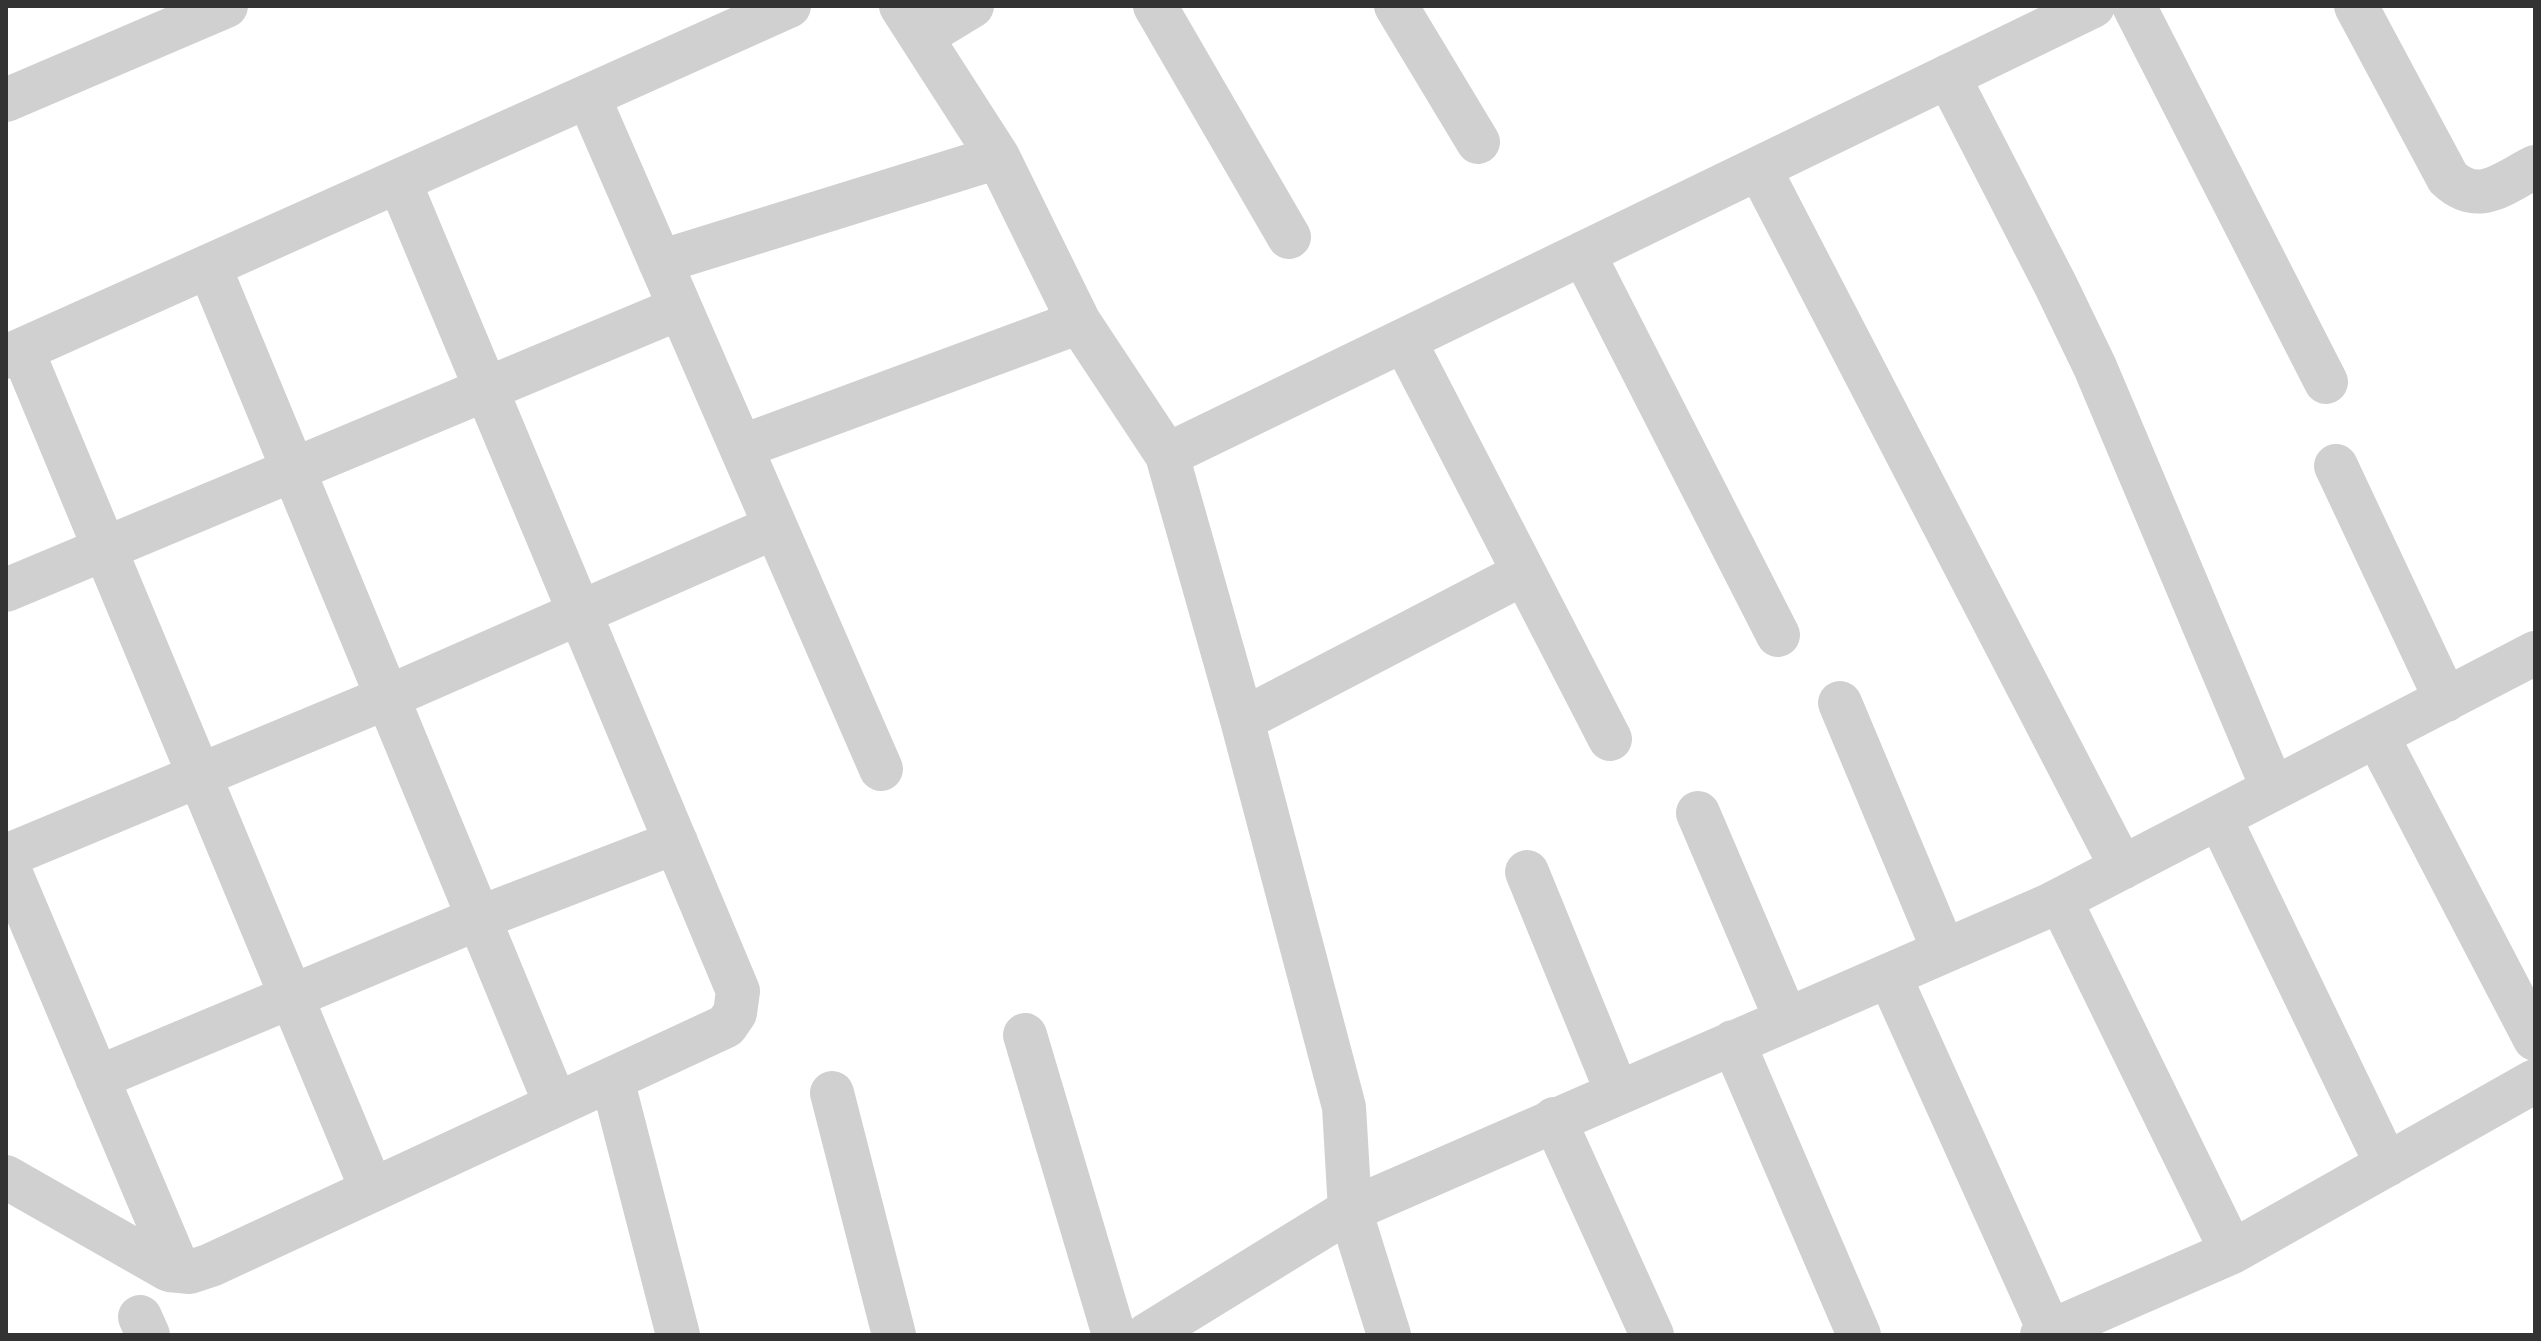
<!DOCTYPE html>
<style>
body{margin:0}
#map{position:relative;width:2541px;height:1341px;overflow:hidden;background:#fff;font-family:Poppins,sans-serif}
canvas{display:block}
.frame{position:absolute;inset:0;border:8px solid #333;pointer-events:none}
</style>
<div id="map">
<canvas width="2541" height="1341"></canvas>
<div class="frame"></div>
</div>
<script>
const context = document.querySelector('canvas').getContext('2d');
context.lineJoin = 'round';
function trace(path, color, width, dash) { context.strokeStyle = color; context.lineWidth = width; context.lineCap = dash ? 'butt' : 'round'; context.setLineDash(dash || []); context.stroke(path); }
trace(new Path2D(`
 M 901,6 L 998,157 L 1079,322 L 1167,455 L 1242,720 L 1344,1107 L 1350,1210 L 1389,1335
 M 1155,6 L 1289,237
 M 1396,6 L 1478,142
 M 2134,6 L 2326,382
 M 2356,6 L 2448,178 C 2479,207 2503,183 2535,167
 M 921,37 L 972,6
 M 1948,76 L 2056,286 L 2095,367 L 2273,789
 M 588,96 L 881,769
 M 6,100 L 226,6
 M 1759,168 L 2122,868
 M 1583,253 L 1778,635
 M 660,262 L 998,157
 M 209,266 L 556,1105
 M 1404,340 L 1610,739
 M 22,350 L 372,1190
 M 6,357 L 789,6
 M 741,447 L 1079,322
 M 1167,455 L 2093,6
 M 2336,466 L 2446,700
 M 6,590 L 680,308
 M 1840,703 L 1944,951
 M 1242,720 L 1524,573
 M 2377,736 L 2535,1039
 M 1698,813 L 1786,1019
 M 2219,817 L 2387,1165
 M 6,856 L 388,697 L 775,527
 M 6,862 L 179,1271
 M 1527,872 L 1617,1092
 M 2060,900 L 2232,1252
 M 1889,975 L 2050,1332
 M 1025,1035 L 1114,1335
 M 1733,1042 L 1859,1335
 M 97,1078 L 479,918 L 676,842
 M 612,1079 L 678,1335
 M 832,1093 L 894,1335
 M 1554,1119 L 1652,1335
 M 6,1177 L 169,1270 L 190,1272 L 211,1265 L 726,1026 L 735,1013 L 738,991 L 399,181
 M 140,1317 L 148,1335
 M 1147,1335 L 1350,1210 L 2048,906 L 2535,653
 M 2042,1335 L 2232,1252 L 2535,1081`), '#d0d0d0', 44);
</script>
